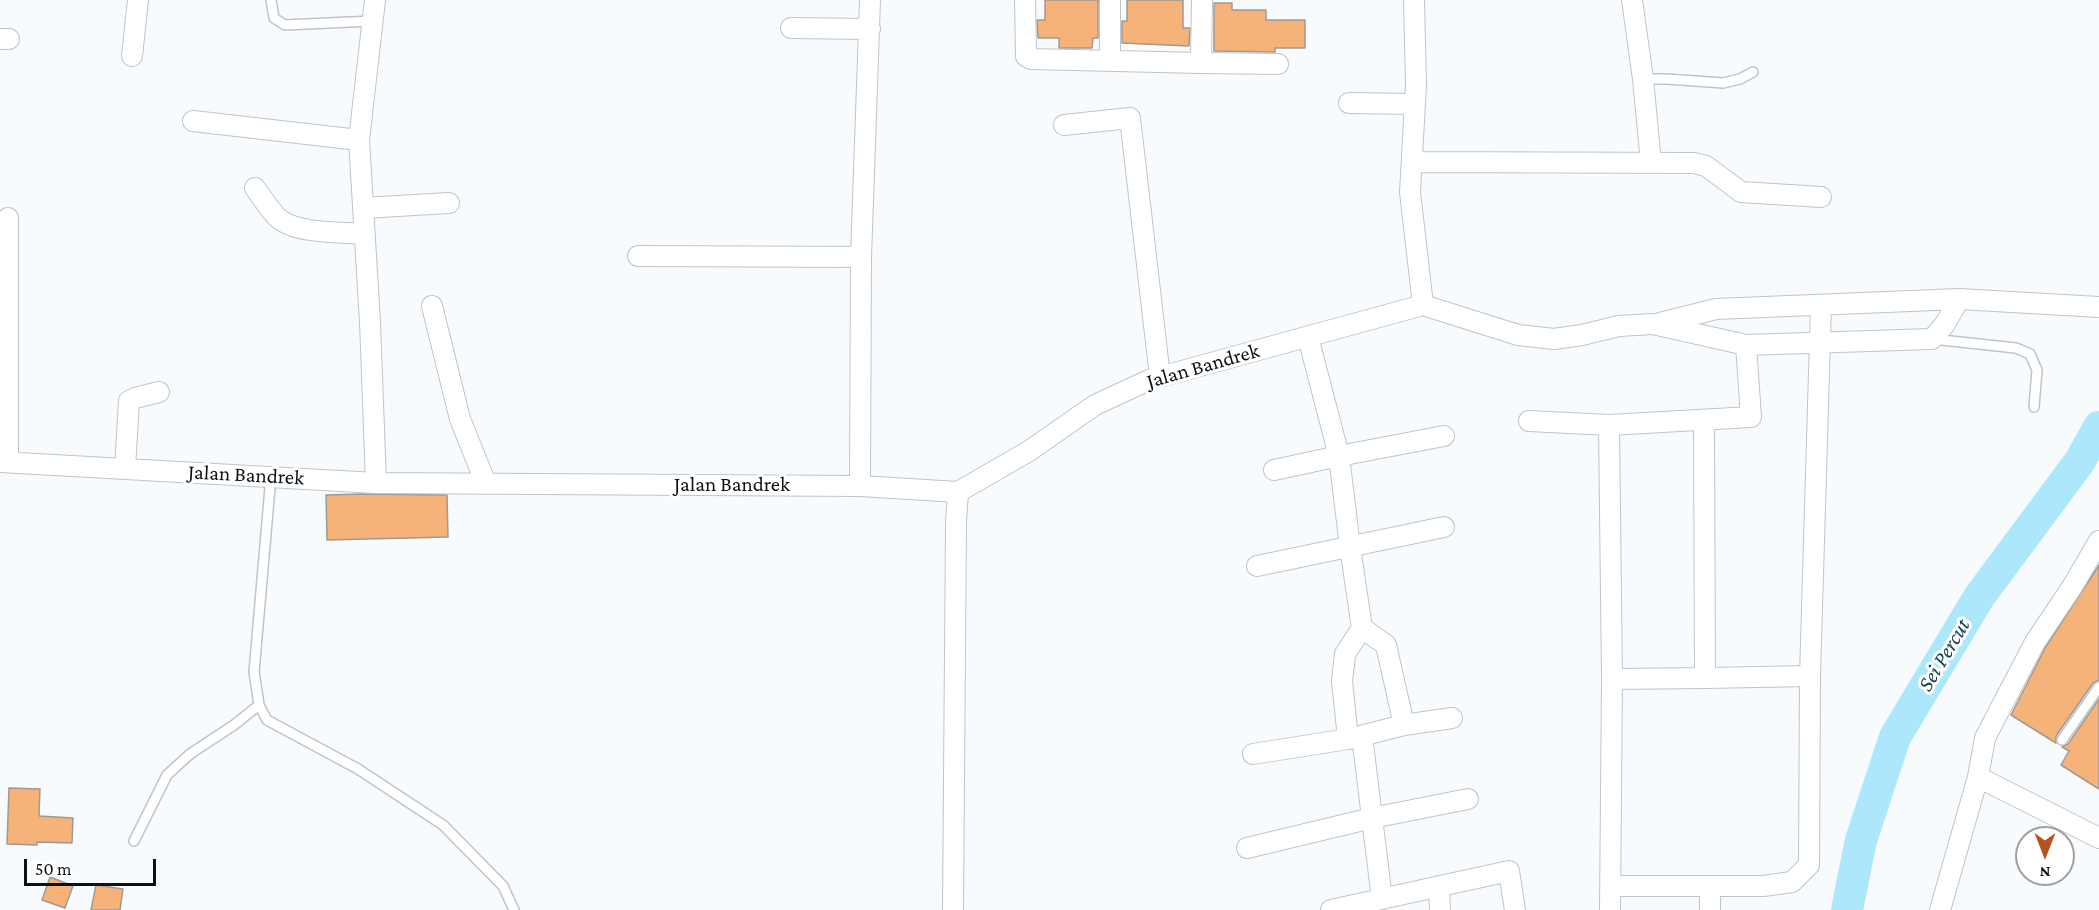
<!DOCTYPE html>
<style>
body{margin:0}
#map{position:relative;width:2099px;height:910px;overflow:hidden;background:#f8fbfe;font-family:"Crimson Pro",serif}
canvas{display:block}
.north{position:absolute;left:2015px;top:826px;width:60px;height:60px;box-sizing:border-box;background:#fff;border:2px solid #9fa0a1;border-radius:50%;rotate:180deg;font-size:16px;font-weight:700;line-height:24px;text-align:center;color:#0e1113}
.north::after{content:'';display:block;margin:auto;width:21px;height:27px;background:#b6521d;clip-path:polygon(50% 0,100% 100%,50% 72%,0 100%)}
.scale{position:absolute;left:24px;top:859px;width:132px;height:27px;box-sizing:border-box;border:3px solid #0e1113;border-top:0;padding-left:8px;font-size:18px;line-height:21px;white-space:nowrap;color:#0e1113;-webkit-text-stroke:4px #fff;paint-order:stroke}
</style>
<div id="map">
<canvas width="2099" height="910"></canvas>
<div class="north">N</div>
<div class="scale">50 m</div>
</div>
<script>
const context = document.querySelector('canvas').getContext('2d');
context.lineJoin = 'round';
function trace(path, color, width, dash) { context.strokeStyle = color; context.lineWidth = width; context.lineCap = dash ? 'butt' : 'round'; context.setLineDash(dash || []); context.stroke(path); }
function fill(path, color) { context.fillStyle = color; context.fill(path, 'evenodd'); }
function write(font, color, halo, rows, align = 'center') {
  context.font = font + ' "Crimson Pro",serif'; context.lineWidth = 6; context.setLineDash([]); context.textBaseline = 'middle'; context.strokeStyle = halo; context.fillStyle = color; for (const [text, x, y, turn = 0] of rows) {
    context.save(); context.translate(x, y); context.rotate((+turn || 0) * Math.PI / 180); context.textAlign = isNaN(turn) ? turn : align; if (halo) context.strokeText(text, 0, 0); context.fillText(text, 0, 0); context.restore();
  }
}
trace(new Path2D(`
 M 1847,910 L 1861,840 L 1895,737 L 1979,597 L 2080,461 L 2099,427`), '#ade7fb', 32);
const building = new Path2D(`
 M 1045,0 L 1098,0 L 1098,38 L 1093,38 L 1092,48 L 1059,48 L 1059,38 L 1038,38 L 1037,20 L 1045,20 Z
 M 1127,0 L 1183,0 L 1183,28 L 1190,28 L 1189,46 L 1122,43 L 1122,21 L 1127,21 Z
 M 1214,3 L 1232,3 L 1232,10 L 1266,10 L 1266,20 L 1305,20 L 1305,48 L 1275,48 L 1275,52 L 1214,51 Z
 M 361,494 L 447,495 L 448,537 L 327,540 L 326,495 Z
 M 2099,565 L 2099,680 L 2093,683 L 2056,736 L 2056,743 L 2011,715 L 2045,648 Z
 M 2099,699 L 2099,789 L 2061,765 L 2069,751 L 2062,747 L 2068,744 Z
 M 9,788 L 40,789 L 39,816 L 73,818 L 72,843 L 37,842 L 37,845 L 7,844 Z
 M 50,877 L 73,886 L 65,908 L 42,900 Z
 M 96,885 L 123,889 L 120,910 L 91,910 Z`);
fill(building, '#f6b379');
trace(building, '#a09993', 1.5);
const service = new Path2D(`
 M 271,0 L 274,18 L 285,25 L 372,21
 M 1643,79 L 1667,79 L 1723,83 L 1740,79 L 1753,72
 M 1932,339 L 2016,348 L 2030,354 L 2037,370 L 2034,407
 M 271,476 L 254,672 L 259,705 L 267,720 L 358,769 L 443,825 L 503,886 L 514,910
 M 2062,740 L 2099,687
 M 134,841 L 167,775 L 190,754 L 234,725 L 259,705`);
const minor = new Path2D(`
 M 375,0 L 359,140 L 370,322 L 376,483
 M 1025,0 L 1026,56 L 1031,59 L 1201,63 L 1202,0
 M 1110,0 L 1110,61
 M 1414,0 L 1416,85 L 1410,192 L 1423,305
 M 1632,0 L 1643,79 L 1651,163
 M 791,28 L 870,29
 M 0,39 L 9,39
 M 132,56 L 138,0
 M 1201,63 L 1278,64
 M 1349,103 L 1415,104
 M 193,121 L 359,140
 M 1064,125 L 1130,118 L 1160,377
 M 1412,162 L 1694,163 L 1706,166 L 1741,192 L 1821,197
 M 255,188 C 262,197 269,209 277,217 C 294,234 340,232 363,234
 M 363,208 L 449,203
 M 8,218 L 8,462
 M 638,256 L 861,257
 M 1423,305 L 1518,335 L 1554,339 L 1582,335 L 1619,326 L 1653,324 L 1746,345 L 1932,339 L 1945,324 L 1959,299 L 2099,307
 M 432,306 L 460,419 L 486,484
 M 1660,323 L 1716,309 L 1959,299
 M 1308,337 L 1339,456 L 1444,436
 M 1529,421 L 1609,425 L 1751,417 L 1746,345
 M 1704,421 L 1705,678 L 1810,676
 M 1609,425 L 1612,679 L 1610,910
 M 0,462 L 376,483 L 860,486 L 958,492 L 1029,451 L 1095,405 L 1149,380 L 1423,305
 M 125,468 L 129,401 L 135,398 L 159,392
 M 1274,470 L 1339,456 L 1350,547 L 1362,628 L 1345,654
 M 860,486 L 861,257 L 870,0
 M 2099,541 L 2072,587 L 2035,642 L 1985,738 L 1978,777 L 2099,838
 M 1257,566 L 1444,527
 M 1362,628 L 1386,645 L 1404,725 L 1452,718
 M 1612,679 L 1705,678
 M 1362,736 L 1382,899
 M 1349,739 L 1404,725
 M 1253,754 L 1348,739 L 1342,681 L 1345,654 L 1344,666
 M 1247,848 L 1372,818 L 1468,799
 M 1439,886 L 1440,910
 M 1611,886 L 1763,886 L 1792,882 L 1809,865 L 1810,676 L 1821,305
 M 1710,886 L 1710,910
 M 953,910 L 956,522 L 958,492
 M 1331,910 L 1509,871 L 1515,910
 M 1940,910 L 1978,777`);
trace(service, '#bdc5cb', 12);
trace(minor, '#bdc5cb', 22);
trace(service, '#fff', 9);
trace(minor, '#fff', 20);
write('21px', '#0e1113', '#fff', [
 ["Jalan Bandrek",1203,366,-16],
 ["Jalan Bandrek",246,475,3],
 ["Jalan Bandrek",732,485]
]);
write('italic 22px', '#154452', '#fff', [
 ["Sei Percut",1944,655,-59]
]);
</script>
